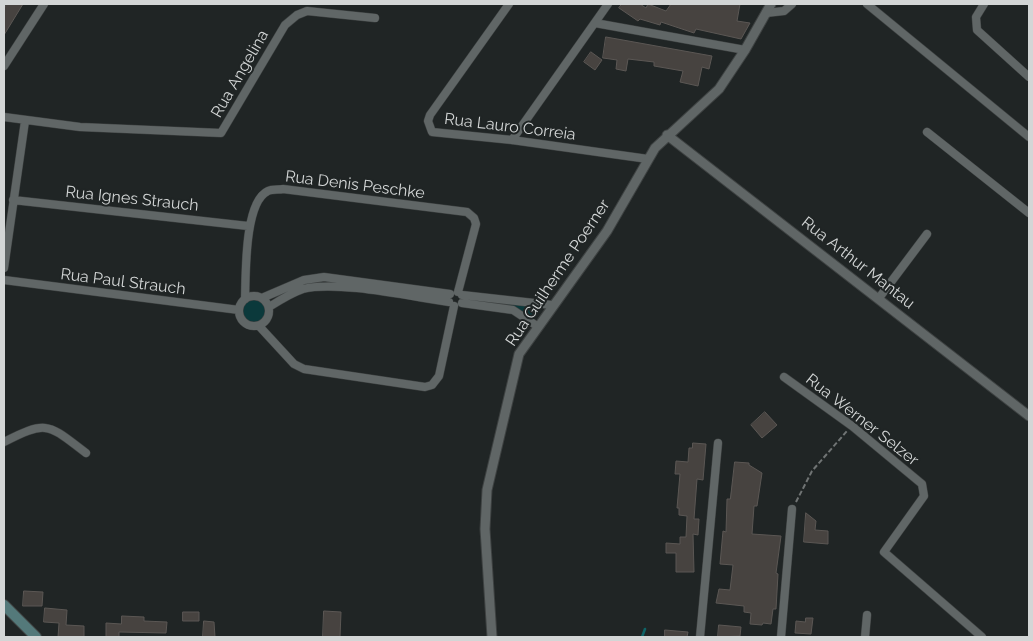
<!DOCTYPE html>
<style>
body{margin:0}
#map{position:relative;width:1033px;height:641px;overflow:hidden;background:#202525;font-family:Raleway,sans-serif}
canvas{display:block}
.frame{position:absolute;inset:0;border:5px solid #d3d6d6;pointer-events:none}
</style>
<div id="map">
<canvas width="1033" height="641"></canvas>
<div class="frame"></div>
</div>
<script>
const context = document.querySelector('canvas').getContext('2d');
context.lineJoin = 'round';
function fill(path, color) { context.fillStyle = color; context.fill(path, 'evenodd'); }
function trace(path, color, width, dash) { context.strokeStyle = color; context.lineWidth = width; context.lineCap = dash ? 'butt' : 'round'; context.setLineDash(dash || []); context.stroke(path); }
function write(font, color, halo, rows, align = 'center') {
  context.font = font + ' Raleway,sans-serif'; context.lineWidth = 4; context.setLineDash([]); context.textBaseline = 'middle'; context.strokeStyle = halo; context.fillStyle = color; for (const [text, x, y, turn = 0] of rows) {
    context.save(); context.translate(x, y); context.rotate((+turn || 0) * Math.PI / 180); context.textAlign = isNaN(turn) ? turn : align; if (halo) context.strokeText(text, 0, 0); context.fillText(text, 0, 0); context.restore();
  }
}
fill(new Path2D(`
 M242 311a12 12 0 1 1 24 0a12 12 0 1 1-24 0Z
 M 470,299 L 528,306 L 537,310 L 538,313 L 535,318 L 532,318 L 515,307 L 469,301 Z`), '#0b393b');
trace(new Path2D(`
 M 642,637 L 645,629`), '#0e6467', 2.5);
const building = new Path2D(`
 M 7,4 L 23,4 L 4,35 L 4,9 Z
 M 622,4 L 640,4 L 646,8 L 648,4 L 666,11 L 671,4 L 740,4 L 737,21 L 750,23 L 741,39 L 696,29 L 694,33 L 661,22 L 660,25 L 640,19 L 638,21 L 619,8 Z
 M 606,37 L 712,56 L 709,69 L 702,67 L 698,86 L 680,82 L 683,71 L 654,66 L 654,62 L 628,59 L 626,71 L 616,69 L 617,60 L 603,58 Z
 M 591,52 L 602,60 L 595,70 L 584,62 Z
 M 765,412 L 777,425 L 762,438 L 751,425 Z
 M 693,443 L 706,444 L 703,480 L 697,479 L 694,519 L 699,519 L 698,535 L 693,534 L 694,572 L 676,572 L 676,553 L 666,553 L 666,543 L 680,544 L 680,537 L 686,537 L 687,516 L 679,515 L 679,508 L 677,508 L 680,474 L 675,474 L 676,461 L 688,462 L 689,448 L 692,448 Z
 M 735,462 L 749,463 L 749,465 L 762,473 L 757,506 L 754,506 L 752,534 L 781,536 L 776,573 L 778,574 L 776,609 L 773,609 L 771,624 L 763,623 L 762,625 L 750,624 L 751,613 L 744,612 L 744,606 L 716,603 L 719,589 L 730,590 L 733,565 L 720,564 L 723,531 L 726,532 L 727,499 L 730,499 Z
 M 806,513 L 816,521 L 815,530 L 828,531 L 828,544 L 804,542 Z
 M 24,591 L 43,592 L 42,606 L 23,606 Z
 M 45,608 L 67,610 L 66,625 L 84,626 L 84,637 L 58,637 L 59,623 L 44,622 Z
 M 324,611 L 341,612 L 340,637 L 323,637 Z
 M 183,612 L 199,612 L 199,621 L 183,621 Z
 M 122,616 L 144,617 L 144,621 L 167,622 L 166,633 L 119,632 L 119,637 L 106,637 L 106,623 L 121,624 Z
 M 806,618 L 813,618 L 811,634 L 795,633 L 796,621 L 805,622 Z
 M 204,621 L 214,622 L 215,637 L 203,637 Z
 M 719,625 L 741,627 L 740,636 L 718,637 Z
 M 665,630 L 688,632 L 687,637 L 665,637 Z`);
fill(building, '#474340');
trace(building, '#5b5754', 1);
const minor = new Path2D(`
 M 509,4 L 430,115 L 428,121 L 432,132 L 512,140 L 648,159
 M 867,4 L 1029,137
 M 984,4 L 976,17 L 977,30 L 1029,77
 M 766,13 L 784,11 L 792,4
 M 595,23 L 745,50
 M 4,66 L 44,4
 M 4,117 L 80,127 L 221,133 L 285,25 L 297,15 L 307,11 L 375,18
 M 927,132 L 1029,213
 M 512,140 L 608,4
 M 13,200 L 248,226
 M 4,268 L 25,121
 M 4,280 L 239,310
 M 462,295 L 552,305
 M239 311a15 15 0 1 1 30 0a15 15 0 1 1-30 0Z
 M 262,298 L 304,280 L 324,277 L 450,294
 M 879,298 L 927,234
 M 245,299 C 246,275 244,202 268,191 C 272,189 279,190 283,189 L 467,212 L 474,218 L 476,224 L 458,292
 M 462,303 L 513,310 L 537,326
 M 269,307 C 280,300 291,293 303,289 C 336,280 413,297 449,302
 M 259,326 L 294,364 L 304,369 L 425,387 L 432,385 L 439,376 L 454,306
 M 784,377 L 852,426 L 922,484 L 924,496 L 884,552 L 982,637
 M 4,442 C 48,419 49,425 86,453
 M 700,637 L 718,443
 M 781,637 L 792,509
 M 865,637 L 867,615`);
const tertiary = new Path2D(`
 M 667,135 L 1029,416
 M 492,637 L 485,529 L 487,490 L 519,354 L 607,231 L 655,148 L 719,89 L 745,50 L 771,4`);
const secondary = new Path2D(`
 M 4,605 L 36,637`);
trace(minor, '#3e4242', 9);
trace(tertiary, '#3e4242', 11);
trace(secondary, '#3e4242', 12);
trace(new Path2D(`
 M 796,502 L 812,471 L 847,431`), '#707474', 2, [5, 2.5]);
trace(minor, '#606666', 8);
trace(tertiary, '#606666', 9);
trace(secondary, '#54797a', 10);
write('16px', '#d3d6d6', '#202525', [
 ["Rua Angelina",240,74,-60],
 ["Rua Lauro Correia",510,127,7],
 ["Rua Denis Peschke",355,185,7],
 ["Rua Ignes Strauch",132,199,6],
 ["Rua Arthur Mantau",858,263,38],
 ["Rua Guilherme Poerner",558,273,-56],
 ["Rua Paul Strauch",123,282,7],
 ["Rua Werner Selzer",862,420,38]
]);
</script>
